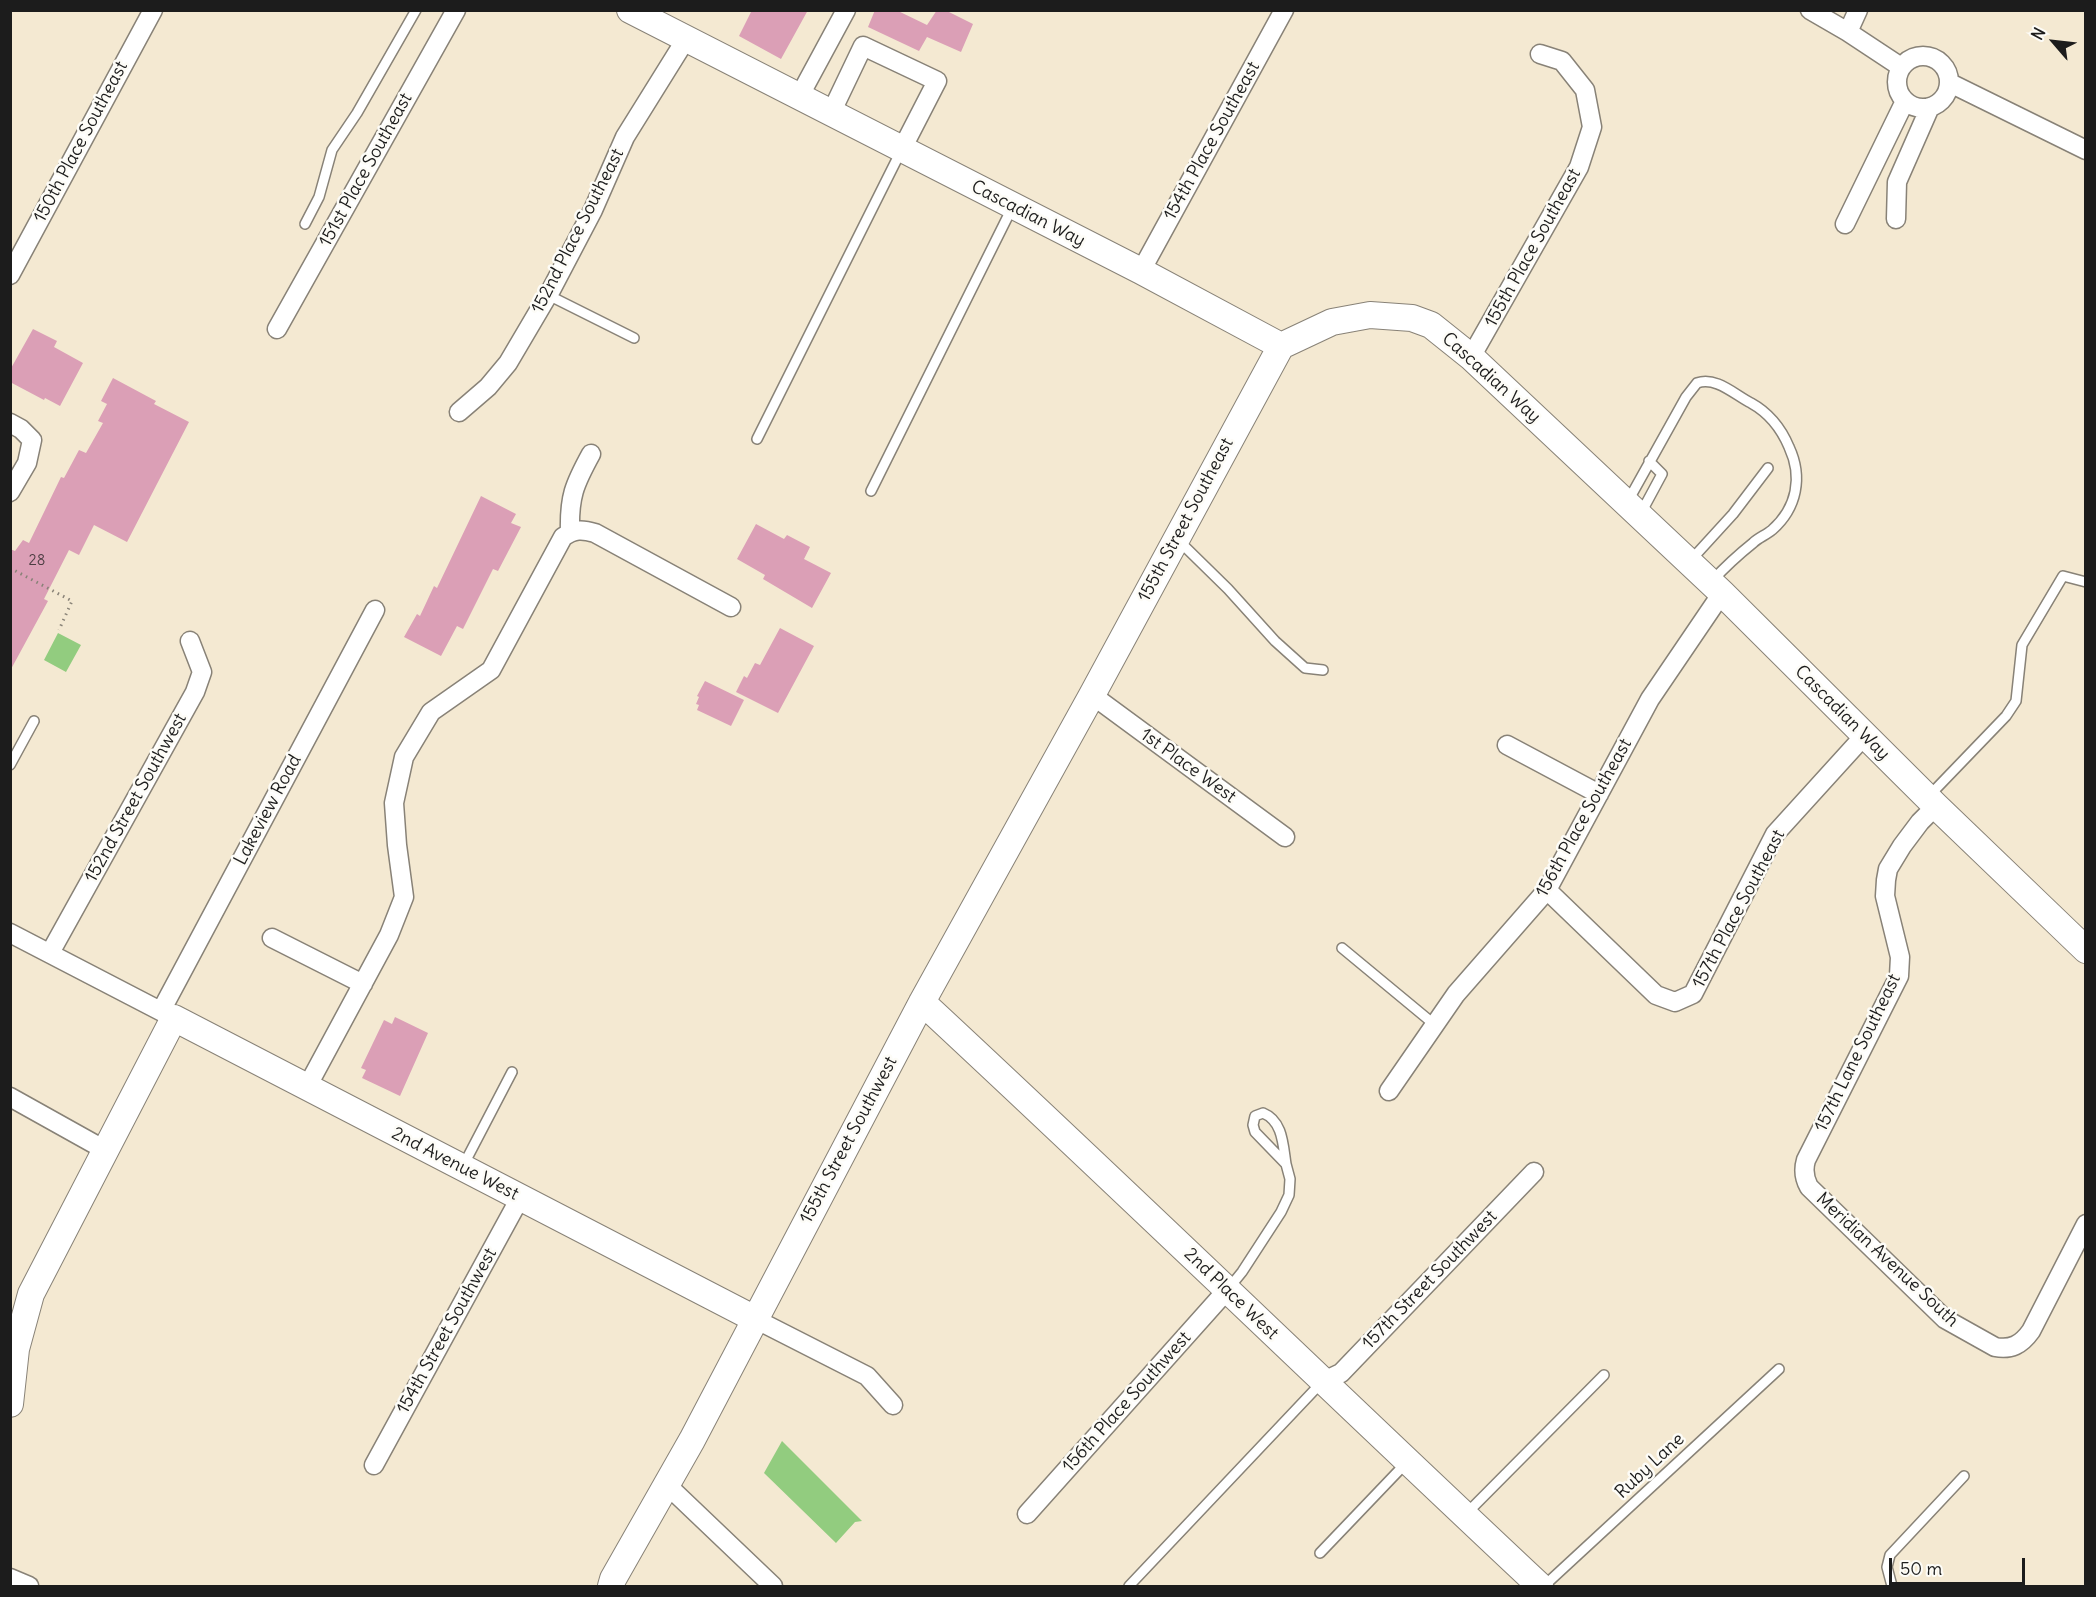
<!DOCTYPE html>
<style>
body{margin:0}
#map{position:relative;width:2096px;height:1597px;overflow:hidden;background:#f4e9d2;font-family:Delius,sans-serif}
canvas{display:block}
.frame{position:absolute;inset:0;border:12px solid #1c1c1c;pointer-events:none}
.north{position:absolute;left:2024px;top:12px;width:60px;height:60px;-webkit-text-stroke:4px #fdfcf7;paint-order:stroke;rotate:298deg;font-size:16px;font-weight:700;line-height:24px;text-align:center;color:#1c1c1c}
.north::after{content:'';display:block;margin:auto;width:21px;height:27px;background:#1c1c1c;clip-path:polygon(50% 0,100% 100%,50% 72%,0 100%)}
.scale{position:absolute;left:1889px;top:1558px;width:136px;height:27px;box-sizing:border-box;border:3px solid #1c1c1c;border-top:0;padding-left:8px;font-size:18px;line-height:21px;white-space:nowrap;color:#1c1c1c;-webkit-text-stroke:4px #fdfcf7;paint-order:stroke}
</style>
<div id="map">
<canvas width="2096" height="1597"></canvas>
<div class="frame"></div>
<div class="north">N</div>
<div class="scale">50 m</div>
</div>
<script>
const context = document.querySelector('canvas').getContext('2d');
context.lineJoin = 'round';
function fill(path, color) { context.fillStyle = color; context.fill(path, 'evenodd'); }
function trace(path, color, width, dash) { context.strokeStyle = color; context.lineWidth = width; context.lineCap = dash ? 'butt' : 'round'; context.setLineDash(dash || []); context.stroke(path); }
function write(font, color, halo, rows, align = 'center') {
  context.font = font + ' Delius,sans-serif'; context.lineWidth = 5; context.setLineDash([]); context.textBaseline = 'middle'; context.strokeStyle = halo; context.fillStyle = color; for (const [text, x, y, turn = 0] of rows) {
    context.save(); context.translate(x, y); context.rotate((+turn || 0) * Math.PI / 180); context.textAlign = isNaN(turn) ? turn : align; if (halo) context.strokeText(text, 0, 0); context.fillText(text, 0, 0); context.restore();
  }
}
fill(new Path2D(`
 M 58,633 L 81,645 L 66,672 L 44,660 Z
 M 782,1441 L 862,1521 L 855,1522 L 836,1543 L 764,1473 Z`), '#92cc7f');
fill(new Path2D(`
 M 752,10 L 808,10 L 781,59 L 739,36 Z
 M 875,10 L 896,10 L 927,25 L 937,10 L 945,10 L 973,24 L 961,52 L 927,37 L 919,51 L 868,27 Z
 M 33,329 L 57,341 L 54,347 L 83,363 L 60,406 L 45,398 L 44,400 L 10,382 L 10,370 Z
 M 113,378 L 156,401 L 154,404 L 189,422 L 127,542 L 94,525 L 79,555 L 69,550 L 44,599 L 48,601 L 10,671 L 10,549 L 15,551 L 23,540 L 29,543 L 61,477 L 64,478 L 79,450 L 86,453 L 103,423 L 98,421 L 107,404 L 101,401 Z
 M 481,496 L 516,514 L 511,523 L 521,527 L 498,571 L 493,569 L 463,629 L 457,626 L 441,656 L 404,637 L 417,614 L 420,616 L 434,586 L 437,588 Z
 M 756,524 L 784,539 L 787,535 L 810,547 L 804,559 L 831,573 L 812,608 L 763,579 L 765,575 L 737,559 Z
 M 780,628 L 814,646 L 778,713 L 736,692 L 744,676 L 747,678 L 755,663 L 760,665 Z
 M 705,681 L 744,700 L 731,726 L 697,710 L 699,705 L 696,704 L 699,697 L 697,696 Z
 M 395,1017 L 428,1033 L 400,1096 L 362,1078 L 366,1070 L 361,1068 L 384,1020 L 392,1024 Z`), '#db9fb6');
const lane = new Path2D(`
 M 305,224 L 319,197 L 332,150 L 357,113 L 416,10
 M 548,295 L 634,338
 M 757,439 L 901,151
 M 871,491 L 1012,208
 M 1628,501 L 1686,397 L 1697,383 C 1716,376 1735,395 1751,403 C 1769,413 1781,428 1789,447 C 1803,477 1797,508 1772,530 C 1766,535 1758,538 1753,543 C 1738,555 1725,567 1712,581
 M 1641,513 L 1662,474 L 1649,461
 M 1178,540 L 1228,589 L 1275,641 L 1305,668 L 1323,670
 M 1691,560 L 1733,514 L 1768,468
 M 10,765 L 34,721
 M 1929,796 L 2006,716 L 2016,701 L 2022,645 L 2063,576 L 2086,582
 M 1342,948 L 1435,1025
 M 463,1166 L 512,1072
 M 1229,1288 L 1242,1272 L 1281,1212 L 1289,1195 L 1290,1179 L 1286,1164 L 1255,1132 L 1253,1125 L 1255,1116 L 1263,1113 C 1283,1121 1283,1145 1286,1164
 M 1466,1514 L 1604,1375
 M 1320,1553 L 1407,1462
 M 1129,1586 L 1322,1382
 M 1544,1586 L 1779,1369
 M 1892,1586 L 1887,1567 L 1890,1555 L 1964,1476`);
const street = new Path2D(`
 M 1810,10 L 1848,32 L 1901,67
 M 1848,32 L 1858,10
 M1897 82a26 26 0 1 1 52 0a26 26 0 1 1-52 0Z
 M 1950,83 L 2086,150
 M 799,97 L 846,10
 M 831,113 L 863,46 L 937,81 L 902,149
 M 1896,219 L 1897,182 L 1930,107
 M 1845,224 L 1905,101
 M 1141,271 L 1284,10
 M 10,275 L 153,10
 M 277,329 L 456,10
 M 1471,357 L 1579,167 L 1592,127 L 1585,90 L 1562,61 L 1540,54
 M 459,412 L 488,387 L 508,363 L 551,290 L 593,210 L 625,137 L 686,39
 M 10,423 L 21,429 L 32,440 L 27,463 L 10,492
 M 570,532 C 569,497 574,485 591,454
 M 1092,695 L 1285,837
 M 1507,745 L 1599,794
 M 1936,806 L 1920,822 L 1902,846 L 1888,869 L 1886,880 L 1885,896 L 1900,957 L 1899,976 L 1806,1160 C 1803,1170 1804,1178 1809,1187 L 1945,1319 L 1995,1347 C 2011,1350 2021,1345 2031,1331 L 2086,1224
 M 1547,890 L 1656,995 L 1675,1002 L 1693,994 L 1775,834 L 1864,736
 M 10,933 L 170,1016
 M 272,938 L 363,984
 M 50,953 L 195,692 L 202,672 L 190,641
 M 161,1011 L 375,610
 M 307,1087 L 389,935 L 404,897 L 397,845 L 394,803 L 404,757 L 431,712 L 491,670 L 563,537 C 574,529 582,529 595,533 L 731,607
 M 1389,1091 L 1456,994 L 1547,890 L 1650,699 L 1722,593
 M 10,1097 L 105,1150
 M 755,1319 L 867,1376 L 893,1405
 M 1322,1382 L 1341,1373 L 1534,1172
 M 374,1465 L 520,1198
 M 666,1484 L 773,1586
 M 1027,1514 L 1227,1290
 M 10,1578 L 29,1586`);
const secondary = new Path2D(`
 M 630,10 L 1141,271 L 1281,346
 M 1281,346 L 1332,322 L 1370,315 L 1412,318 L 1431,325 L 1471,357 L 1722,593 L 1936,806 L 2086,950
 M 922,1002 C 1130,1195 1333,1392 1540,1586
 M 10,1404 L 16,1349 L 31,1294 L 174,1018 L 755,1319
 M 611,1586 L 613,1579 L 692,1440 L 922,1002 L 1092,695 L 1281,346`);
trace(lane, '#888277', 12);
trace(street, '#888277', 21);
trace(secondary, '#888277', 28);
trace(new Path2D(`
 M 10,568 L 72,601 L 59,630`), '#888277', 3, [1.5, 4.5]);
trace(lane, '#fff', 9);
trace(street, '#fff', 18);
trace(secondary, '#fff', 26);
write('15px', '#4c3d42', null, [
 ["28",37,561]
]);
write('18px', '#1c1c1c', '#fdfcf7', [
 ["154th Place Southeast",1212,141,-61],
 ["150th Place Southeast",81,142,-62],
 ["151st Place Southeast",366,170,-61],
 ["Cascadian Way",1028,214,27],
 ["152nd Place Southeast",578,231,-63],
 ["155th Place Southeast",1533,248,-61],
 ["Cascadian Way",1491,378,42],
 ["155th Street Southeast",1186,520,-62],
 ["Cascadian Way",1842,713,45],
 ["1st Place West",1188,766,36],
 ["152nd Street Southwest",136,798,-61],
 ["Lakeview Road",268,810,-62],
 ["156th Place Southeast",1584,818,-61],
 ["157th Place Southeast",1739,909,-62],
 ["157th Lane Southeast",1858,1053,-64],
 ["155th Street Southwest",849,1140,-62],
 ["2nd Avenue West",455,1164,27],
 ["Meridian Avenue South",1887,1260,43],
 ["157th Street Southwest",1430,1280,-46],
 ["2nd Place West",1231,1294,44],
 ["154th Street Southwest",447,1331,-61],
 ["156th Place Southwest",1127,1402,-48],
 ["Ruby Lane",1650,1466,-43]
]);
</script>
